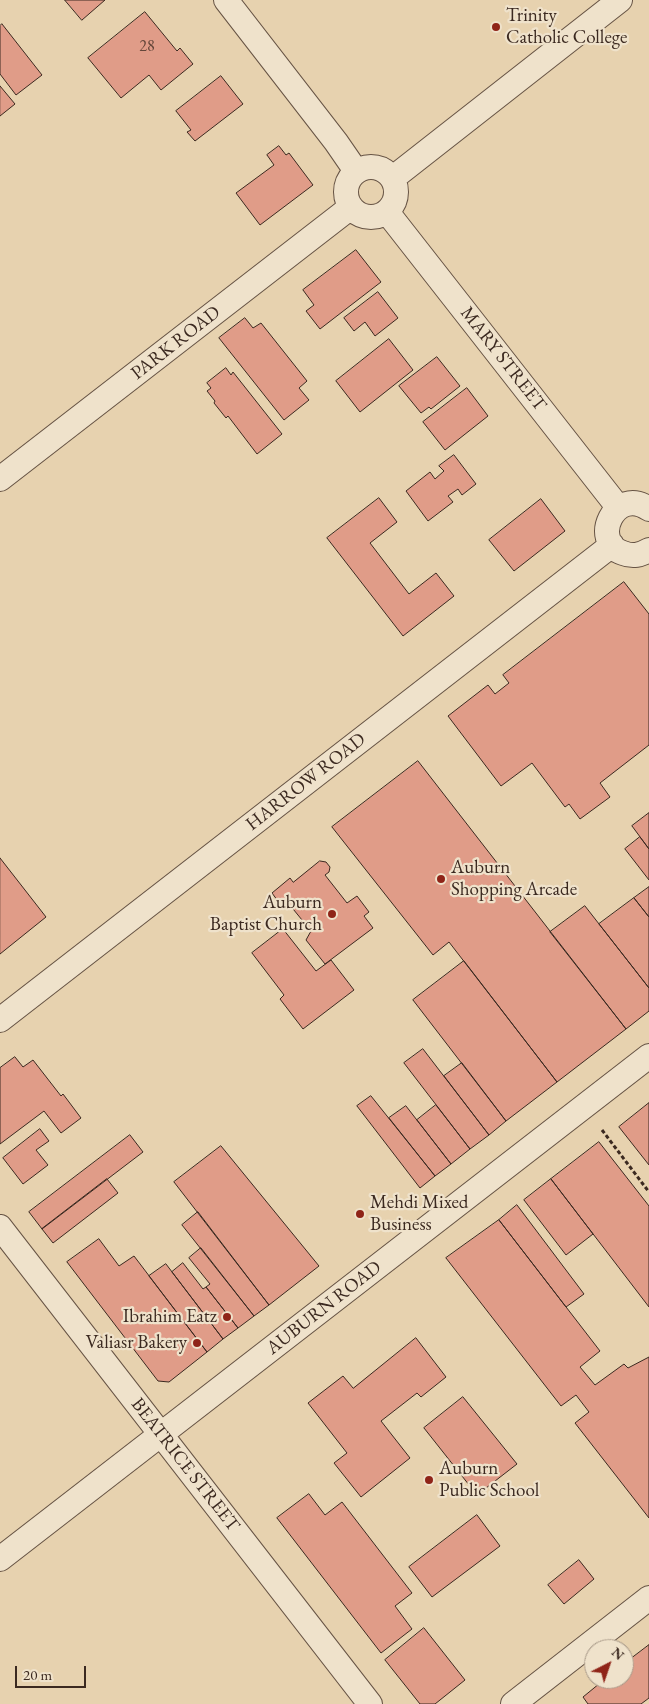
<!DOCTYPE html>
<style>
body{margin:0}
#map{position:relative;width:649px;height:1704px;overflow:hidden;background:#e7d2af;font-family:"EB Garamond",serif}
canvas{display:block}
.north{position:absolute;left:584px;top:1639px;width:50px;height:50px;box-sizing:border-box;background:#efe2cb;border:1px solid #a79887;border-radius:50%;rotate:41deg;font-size:14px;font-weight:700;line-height:20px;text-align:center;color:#3b2920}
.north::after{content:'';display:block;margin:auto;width:18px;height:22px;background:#8f2418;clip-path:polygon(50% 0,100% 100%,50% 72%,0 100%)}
.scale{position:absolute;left:15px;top:1666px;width:71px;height:22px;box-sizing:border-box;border:2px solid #3b2920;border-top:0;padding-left:6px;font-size:15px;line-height:18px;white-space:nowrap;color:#3b2920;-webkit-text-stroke:4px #efe2cb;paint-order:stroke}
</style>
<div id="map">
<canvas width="649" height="1704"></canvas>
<div class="north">N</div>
<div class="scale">20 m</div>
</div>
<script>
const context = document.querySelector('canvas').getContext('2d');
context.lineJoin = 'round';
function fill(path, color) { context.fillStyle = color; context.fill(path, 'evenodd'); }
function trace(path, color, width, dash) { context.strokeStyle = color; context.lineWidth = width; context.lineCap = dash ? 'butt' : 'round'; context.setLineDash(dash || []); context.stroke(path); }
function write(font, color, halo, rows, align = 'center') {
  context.font = font + ' "EB Garamond",serif'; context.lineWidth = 4.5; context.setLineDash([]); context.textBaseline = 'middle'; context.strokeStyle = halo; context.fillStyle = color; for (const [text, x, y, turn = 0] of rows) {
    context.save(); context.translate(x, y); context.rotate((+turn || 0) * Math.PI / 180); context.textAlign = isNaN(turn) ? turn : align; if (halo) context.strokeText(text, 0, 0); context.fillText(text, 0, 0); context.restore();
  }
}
const building = new Path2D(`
 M 65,0 L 105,0 L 82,20 Z
 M 145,12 L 177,51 L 180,48 L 193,64 L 161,90 L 149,75 L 121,98 L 88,58 Z
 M 2,24 L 42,75 L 16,95 L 0,74 L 0,26 Z
 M 221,76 L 243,104 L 195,141 L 187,132 L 191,130 L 176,111 Z
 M 0,86 L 15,104 L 0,116 Z
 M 279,146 L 286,155 L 289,153 L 313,185 L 260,225 L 236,193 L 274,165 L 267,155 Z
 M 356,250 L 381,282 L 320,329 L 306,311 L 314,305 L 303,290 Z
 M 378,292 L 398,318 L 375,336 L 365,322 L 354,331 L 344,318 Z
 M 245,318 L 253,328 L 261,323 L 307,381 L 299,388 L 309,400 L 284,420 L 219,338 Z
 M 389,339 L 413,370 L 360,412 L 336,381 Z
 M 437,357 L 460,386 L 431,409 L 429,407 L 421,413 L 399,386 Z
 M 226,368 L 231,375 L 233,372 L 282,434 L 257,454 L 228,416 L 226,418 L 214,403 L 215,401 L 207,391 L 211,388 L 207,383 Z
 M 467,388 L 488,416 L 445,450 L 423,422 Z
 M 454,455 L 476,484 L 462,495 L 458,489 L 448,496 L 453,502 L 428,521 L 406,491 L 430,472 L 435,479 L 444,471 L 439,466 Z
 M 379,498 L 397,522 L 370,543 L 409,594 L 436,573 L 454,596 L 403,636 L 327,538 Z
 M 541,499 L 565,531 L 514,571 L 489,540 Z
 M 624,582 L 649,614 L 649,745 L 600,783 L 610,797 L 580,819 L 569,804 L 565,807 L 532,763 L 501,786 L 448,716 L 488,685 L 495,694 L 509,683 L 503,675 Z
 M 418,761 L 626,1029 L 557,1082 L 449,942 L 433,955 L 332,827 Z
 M 649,813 L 649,849 L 632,826 Z
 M 640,837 L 649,849 L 649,880 L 625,849 Z
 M 0,858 L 46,917 L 0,954 Z
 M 320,861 L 326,862 L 330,867 L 329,872 L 325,875 L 347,903 L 357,896 L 369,912 L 364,916 L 373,928 L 325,964 L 306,940 L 311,931 L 289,904 L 283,908 L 272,893 L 290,878 L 293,882 Z
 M 649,887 L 649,917 L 634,898 Z
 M 634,898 L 649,917 L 649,988 L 599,924 Z
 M 585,906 L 649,988 L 649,1011 L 626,1029 L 550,932 Z
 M 283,929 L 316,971 L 331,960 L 354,990 L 303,1029 L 280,999 L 284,995 L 252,953 Z
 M 464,961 L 557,1082 L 506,1121 L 413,1000 Z
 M 423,1049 L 489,1135 L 470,1149 L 404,1063 Z
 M 15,1057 L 23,1067 L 33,1060 L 61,1096 L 63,1094 L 81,1118 L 61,1133 L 44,1111 L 0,1144 L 0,1068 Z
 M 462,1063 L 506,1121 L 489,1135 L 444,1076 Z
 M 371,1096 L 435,1176 L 420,1188 L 357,1106 Z
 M 649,1103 L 649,1165 L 619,1127 Z
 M 436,1105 L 470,1149 L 451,1164 L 417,1120 Z
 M 406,1106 L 451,1164 L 435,1176 L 389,1118 Z
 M 40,1129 L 49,1141 L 36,1150 L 48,1165 L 23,1184 L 3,1158 Z
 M 130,1135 L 143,1152 L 42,1229 L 29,1212 Z
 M 599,1142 L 649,1206 L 649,1307 L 551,1179 Z
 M 221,1146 L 319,1266 L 269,1305 L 174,1182 Z
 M 107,1179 L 118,1193 L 53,1243 L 42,1229 Z
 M 551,1179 L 593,1234 L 566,1255 L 524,1200 Z
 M 517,1205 L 584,1294 L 566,1307 L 499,1220 Z
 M 198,1212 L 269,1305 L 254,1316 L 182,1225 Z
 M 499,1220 L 600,1351 L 580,1367 L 595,1385 L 624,1364 L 628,1368 L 649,1357 L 649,1518 L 575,1423 L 589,1412 L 576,1395 L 561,1406 L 446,1258 Z
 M 99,1239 L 119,1266 L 134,1256 L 207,1352 L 169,1382 L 158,1381 L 67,1262 Z
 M 201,1248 L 254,1316 L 238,1328 L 206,1287 L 210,1284 L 189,1258 Z
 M 183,1263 L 203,1289 L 206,1287 L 238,1328 L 223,1339 L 172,1272 Z
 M 166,1264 L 223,1339 L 207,1352 L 149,1276 Z
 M 416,1338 L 446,1377 L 421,1397 L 417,1393 L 381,1421 L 410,1458 L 361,1497 L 334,1463 L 347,1453 L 308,1403 L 343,1376 L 353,1388 Z
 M 463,1397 L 517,1464 L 477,1495 L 424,1428 Z
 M 309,1494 L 325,1515 L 342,1502 L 412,1593 L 395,1606 L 412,1629 L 381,1653 L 277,1518 Z
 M 477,1515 L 500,1546 L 432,1597 L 409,1567 Z
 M 579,1560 L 594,1579 L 564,1604 L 548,1585 Z
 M 424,1628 L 465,1680 L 435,1704 L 420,1704 L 385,1660 Z
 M 649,1645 L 649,1698 L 641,1704 L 588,1704 L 583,1697 L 605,1679 L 624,1679 L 624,1664 Z`);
fill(building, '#e09c88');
trace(building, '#3b2920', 1);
const minor = new Path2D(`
 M 226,0 L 336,142 L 356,171
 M346 192a25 25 0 1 1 50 0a25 25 0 1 1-50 0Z
 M 393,178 L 620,0
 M 387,212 L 618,507
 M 0,479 L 351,207
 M 649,509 C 615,485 589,542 623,553 C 633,557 640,555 649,550
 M 0,1020 L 612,545
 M 0,1227 L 370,1704
 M 0,1559 L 649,1056
 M 513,1704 L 649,1598`);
trace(minor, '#665344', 26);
trace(new Path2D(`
 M 602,1130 L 649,1192`), '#3b2920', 3, [4, 2.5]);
trace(minor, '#efe2cb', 24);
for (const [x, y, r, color] of [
 [496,27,5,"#8f2418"],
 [441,879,5,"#8f2418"],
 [332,914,5,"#8f2418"],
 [360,1214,5,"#8f2418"],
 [227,1317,5,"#8f2418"],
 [197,1343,5,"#8f2418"],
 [429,1480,5,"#8f2418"]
]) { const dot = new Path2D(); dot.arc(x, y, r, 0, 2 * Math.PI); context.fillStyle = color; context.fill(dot); trace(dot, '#efe2cb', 2); }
write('16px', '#64463a', null, [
 ["28",147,47]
]);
write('19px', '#3b2920', '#efe2cb', [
 ["Trinity",506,16],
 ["Catholic College",506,38],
 ["Auburn",451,868],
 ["Shopping Arcade",451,890],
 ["Auburn",322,903,"right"],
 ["Baptist Church",322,925,"right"],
 ["Mehdi Mixed",370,1203],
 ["Business",370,1225],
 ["Ibrahim Eatz",217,1317,"right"],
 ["Valiasr Bakery",187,1343,"right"],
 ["Auburn",439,1469],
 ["Public School",439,1491]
], 'left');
write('19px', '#3b2920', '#efe2cb', [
 ["PARK ROAD",176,343,-38],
 ["MARY STREET",503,359,52],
 ["HARROW ROAD",306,782,-38],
 ["AUBURN ROAD",324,1308,-38],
 ["BEATRICE STREET",185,1465,52]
]);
</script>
